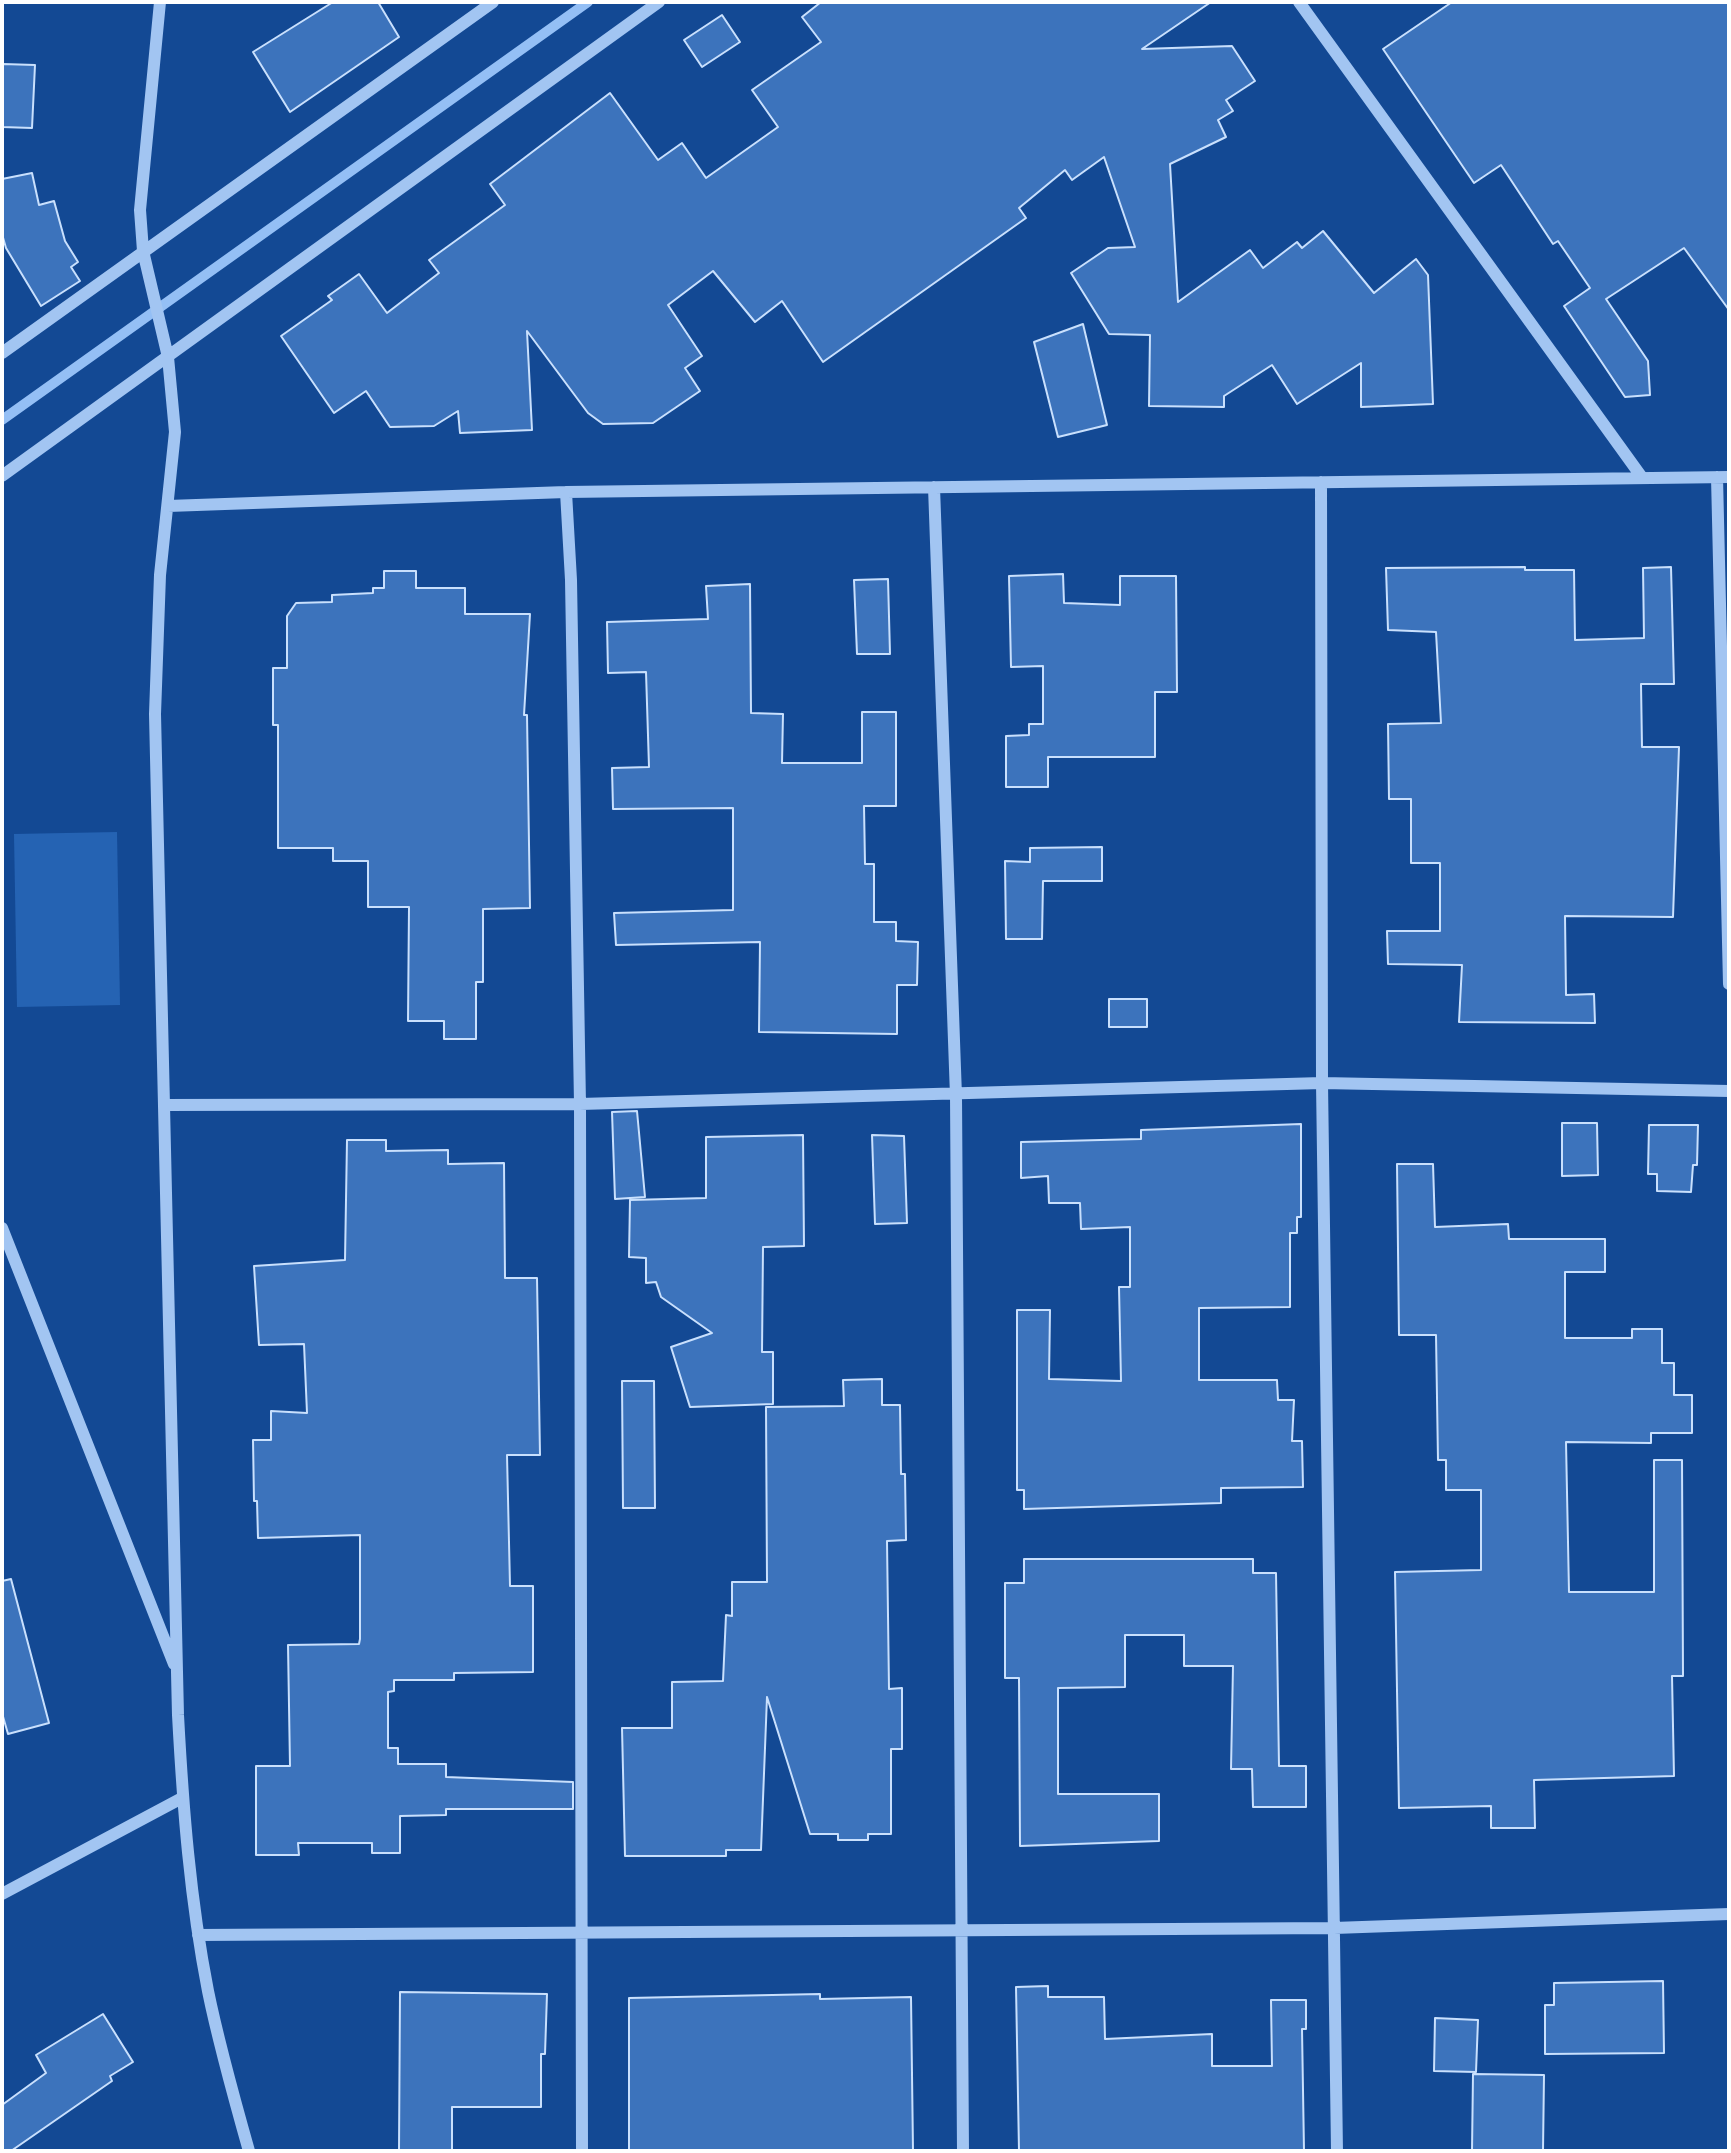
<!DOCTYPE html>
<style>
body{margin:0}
#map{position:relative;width:1731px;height:2153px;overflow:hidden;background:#134994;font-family:"Golos Text",sans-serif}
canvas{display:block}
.frame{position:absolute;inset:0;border:4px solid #fff;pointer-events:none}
</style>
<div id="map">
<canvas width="1731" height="2153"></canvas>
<div class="frame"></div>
</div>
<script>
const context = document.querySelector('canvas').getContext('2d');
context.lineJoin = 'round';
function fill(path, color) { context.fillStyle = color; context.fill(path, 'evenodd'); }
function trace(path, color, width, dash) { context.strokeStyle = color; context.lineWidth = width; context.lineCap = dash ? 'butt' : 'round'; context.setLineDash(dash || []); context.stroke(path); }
fill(new Path2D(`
 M 117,832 L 120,1005 L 17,1007 L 14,834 Z`), '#2563b3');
trace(new Path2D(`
 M 2,420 L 588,2`), '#94bff5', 10);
const building = new Path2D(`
 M 333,2 L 378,2 L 399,37 L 290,112 L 253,52 Z
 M 821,2 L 1211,2 L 1142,49 L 1232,46 L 1255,81 L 1226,100 L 1233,111 L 1218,120 L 1226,137 L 1170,164 L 1178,302 L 1250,250 L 1263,268 L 1297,242 L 1302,248 L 1323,231 L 1374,293 L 1416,259 L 1428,275 L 1433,404 L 1361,407 L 1361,363 L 1297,404 L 1272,365 L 1224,396 L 1224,407 L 1149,406 L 1150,335 L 1109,334 L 1071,273 L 1108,248 L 1135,247 L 1104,157 L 1072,180 L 1065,170 L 1019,208 L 1026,218 L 823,362 L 782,301 L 755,322 L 713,271 L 668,305 L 702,356 L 685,368 L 700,391 L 653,423 L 603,424 L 588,413 L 527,331 L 532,430 L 460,433 L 458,411 L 434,426 L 390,427 L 366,391 L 334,413 L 281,336 L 332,300 L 328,296 L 359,274 L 387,313 L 439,273 L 429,260 L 505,205 L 490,184 L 610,93 L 658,160 L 682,143 L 706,178 L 778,127 L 752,90 L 821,42 L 802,17 Z
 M 1452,2 L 1729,2 L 1729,310 L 1684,248 L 1606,299 L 1648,361 L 1650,395 L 1625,397 L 1564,306 L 1590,288 L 1558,241 L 1553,244 L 1501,165 L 1474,183 L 1383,49 Z
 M 722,15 L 740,42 L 702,67 L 684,40 Z
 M 3,64 L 35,65 L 32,128 L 2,127 Z
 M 32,173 L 39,205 L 54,201 L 65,241 L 78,262 L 71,267 L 80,281 L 41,306 L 6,248 L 2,234 L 2,179 Z
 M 1083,324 L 1107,425 L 1058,437 L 1034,342 Z
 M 1525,567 L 1525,570 L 1574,570 L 1575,640 L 1644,638 L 1643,568 L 1671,567 L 1674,684 L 1641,684 L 1642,747 L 1679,747 L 1673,917 L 1565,916 L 1566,995 L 1594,994 L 1595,1023 L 1459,1022 L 1462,965 L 1388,964 L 1387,931 L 1440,931 L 1440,863 L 1411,863 L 1411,799 L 1389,799 L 1388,724 L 1441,723 L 1436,632 L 1388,630 L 1386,568 Z
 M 384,571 L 416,571 L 416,588 L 465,588 L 465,614 L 530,614 L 524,715 L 527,715 L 530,908 L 483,909 L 483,982 L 476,982 L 476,1039 L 444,1039 L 444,1021 L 408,1021 L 409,907 L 368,907 L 368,861 L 333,861 L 333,848 L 278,848 L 278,725 L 273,725 L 273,668 L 287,668 L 287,616 L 296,603 L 332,602 L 332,595 L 373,593 L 373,588 L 384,588 Z
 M 1063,574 L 1064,603 L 1120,605 L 1120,576 L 1176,576 L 1177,692 L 1155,692 L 1155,757 L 1048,757 L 1048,787 L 1006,787 L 1006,736 L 1029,735 L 1029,724 L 1043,724 L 1043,666 L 1011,667 L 1009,576 Z
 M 888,579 L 890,654 L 857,654 L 854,580 Z
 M 750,584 L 751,713 L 783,714 L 782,763 L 862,763 L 862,712 L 896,712 L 896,806 L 864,806 L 865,864 L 874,864 L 874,922 L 896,922 L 896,941 L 918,942 L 917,985 L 897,985 L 897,1034 L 759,1032 L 760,942 L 616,945 L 614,913 L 733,910 L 733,808 L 613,809 L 612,768 L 649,767 L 646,672 L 608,673 L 607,622 L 708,619 L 706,586 Z
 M 1102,847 L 1102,881 L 1043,881 L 1042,939 L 1006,939 L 1005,861 L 1030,862 L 1030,848 Z
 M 1109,999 L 1147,999 L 1147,1027 L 1109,1027 Z
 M 637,1111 L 645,1197 L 615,1199 L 612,1112 Z
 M 1562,1123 L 1597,1123 L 1598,1175 L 1562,1176 Z
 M 1301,1124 L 1301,1217 L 1297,1217 L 1297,1233 L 1290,1233 L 1290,1307 L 1199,1308 L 1199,1380 L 1277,1380 L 1278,1400 L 1294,1400 L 1292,1441 L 1302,1441 L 1303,1487 L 1221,1488 L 1221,1503 L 1024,1509 L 1024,1490 L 1017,1490 L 1017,1310 L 1050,1310 L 1049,1379 L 1121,1381 L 1119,1287 L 1130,1287 L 1130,1227 L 1081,1229 L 1080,1203 L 1049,1203 L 1048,1176 L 1021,1178 L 1021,1142 L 1141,1139 L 1141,1130 Z
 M 1649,1125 L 1698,1125 L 1697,1165 L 1693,1165 L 1691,1192 L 1657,1191 L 1657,1174 L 1648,1174 Z
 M 803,1135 L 804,1246 L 763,1247 L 762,1352 L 773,1352 L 773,1404 L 690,1407 L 671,1347 L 712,1333 L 661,1297 L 656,1282 L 646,1283 L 646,1258 L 629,1257 L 630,1200 L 706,1198 L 706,1137 Z
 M 872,1135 L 904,1136 L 907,1223 L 875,1224 Z
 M 347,1140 L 386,1140 L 386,1151 L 448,1150 L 448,1164 L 504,1163 L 505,1278 L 537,1278 L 540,1455 L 507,1455 L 510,1586 L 533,1586 L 533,1672 L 454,1673 L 454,1680 L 394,1680 L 394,1691 L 388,1692 L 388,1748 L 398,1748 L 398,1764 L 446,1764 L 446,1777 L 573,1782 L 573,1809 L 446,1809 L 446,1815 L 400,1816 L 400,1853 L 372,1853 L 372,1843 L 298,1843 L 299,1855 L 256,1855 L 256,1766 L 290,1766 L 288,1645 L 359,1644 L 360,1639 L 360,1535 L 258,1538 L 257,1501 L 254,1501 L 253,1440 L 271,1440 L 271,1411 L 307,1413 L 304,1344 L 259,1345 L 254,1266 L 345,1260 Z
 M 1397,1164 L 1433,1164 L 1435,1227 L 1508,1224 L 1509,1239 L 1605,1239 L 1605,1272 L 1565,1272 L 1565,1338 L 1632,1338 L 1632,1329 L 1662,1329 L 1662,1363 L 1674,1363 L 1674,1395 L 1692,1395 L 1692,1433 L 1651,1433 L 1651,1443 L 1566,1442 L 1569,1592 L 1654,1592 L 1654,1460 L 1682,1460 L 1683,1676 L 1672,1676 L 1674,1776 L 1534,1780 L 1535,1828 L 1491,1828 L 1491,1806 L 1399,1808 L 1395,1572 L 1481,1570 L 1481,1490 L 1446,1490 L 1446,1460 L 1438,1460 L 1436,1335 L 1399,1335 Z
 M 882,1379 L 882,1405 L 900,1405 L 901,1474 L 905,1474 L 906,1540 L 887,1541 L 889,1689 L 902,1688 L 902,1749 L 891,1749 L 891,1834 L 868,1834 L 868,1840 L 838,1840 L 838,1834 L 810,1834 L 767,1697 L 761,1850 L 726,1850 L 726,1856 L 625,1856 L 622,1728 L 672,1728 L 672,1682 L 723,1681 L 726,1615 L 732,1616 L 732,1582 L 767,1582 L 766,1407 L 844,1406 L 843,1380 Z
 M 622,1381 L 654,1381 L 655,1508 L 623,1508 Z
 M 1024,1559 L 1253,1559 L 1253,1573 L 1276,1573 L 1279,1766 L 1306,1766 L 1306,1807 L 1253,1807 L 1252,1769 L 1231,1769 L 1233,1666 L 1184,1666 L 1184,1635 L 1125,1635 L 1125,1687 L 1058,1688 L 1058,1794 L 1159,1794 L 1159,1841 L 1020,1846 L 1019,1678 L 1005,1678 L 1005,1583 L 1024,1583 Z
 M 11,1579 L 49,1723 L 8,1734 L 2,1713 L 2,1581 Z
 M 1663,1981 L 1664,2053 L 1545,2054 L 1545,2005 L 1554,2005 L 1554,1983 Z
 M 1048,1986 L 1048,1997 L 1104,1997 L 1105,2039 L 1212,2034 L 1212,2066 L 1272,2066 L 1271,2000 L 1306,2000 L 1306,2029 L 1302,2029 L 1304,2151 L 1019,2151 L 1016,1987 Z
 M 400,1992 L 547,1994 L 545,2054 L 541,2054 L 541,2107 L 452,2107 L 452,2151 L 399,2151 Z
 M 820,1994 L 820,1999 L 911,1997 L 913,2151 L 629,2151 L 629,1998 Z
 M 103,2014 L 133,2062 L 110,2076 L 112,2081 L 11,2151 L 2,2151 L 2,2105 L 46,2073 L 36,2055 Z
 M 1435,2018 L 1478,2020 L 1476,2072 L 1434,2071 Z
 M 1473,2074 L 1544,2075 L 1543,2151 L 1472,2151 Z`);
fill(building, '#3c73bc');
trace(building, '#c9e0fd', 2);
trace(new Path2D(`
 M 160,2 L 140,210 L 143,251 L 168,357 L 175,432 L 160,575 L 155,714 L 178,1715 C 183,1808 190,1899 208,1991 C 219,2045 234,2098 249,2151
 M 1299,2 L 1641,476
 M 2,353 L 493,2
 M 2,476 L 659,2
 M 1717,477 L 1729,984
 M 1321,482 L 1322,1083 L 1337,2151
 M 934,487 L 956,1096 L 963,2151
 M 566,492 L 571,580 L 580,1104 L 582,2151
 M 168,506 L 566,492 L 1729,477
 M 164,1105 L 580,1104 L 1322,1083 L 1729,1091
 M 2,1228 L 174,1664
 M 2,1894 L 182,1798
 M 198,1935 L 1334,1928 L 1729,1914`), '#a2c5f2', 12);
</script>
